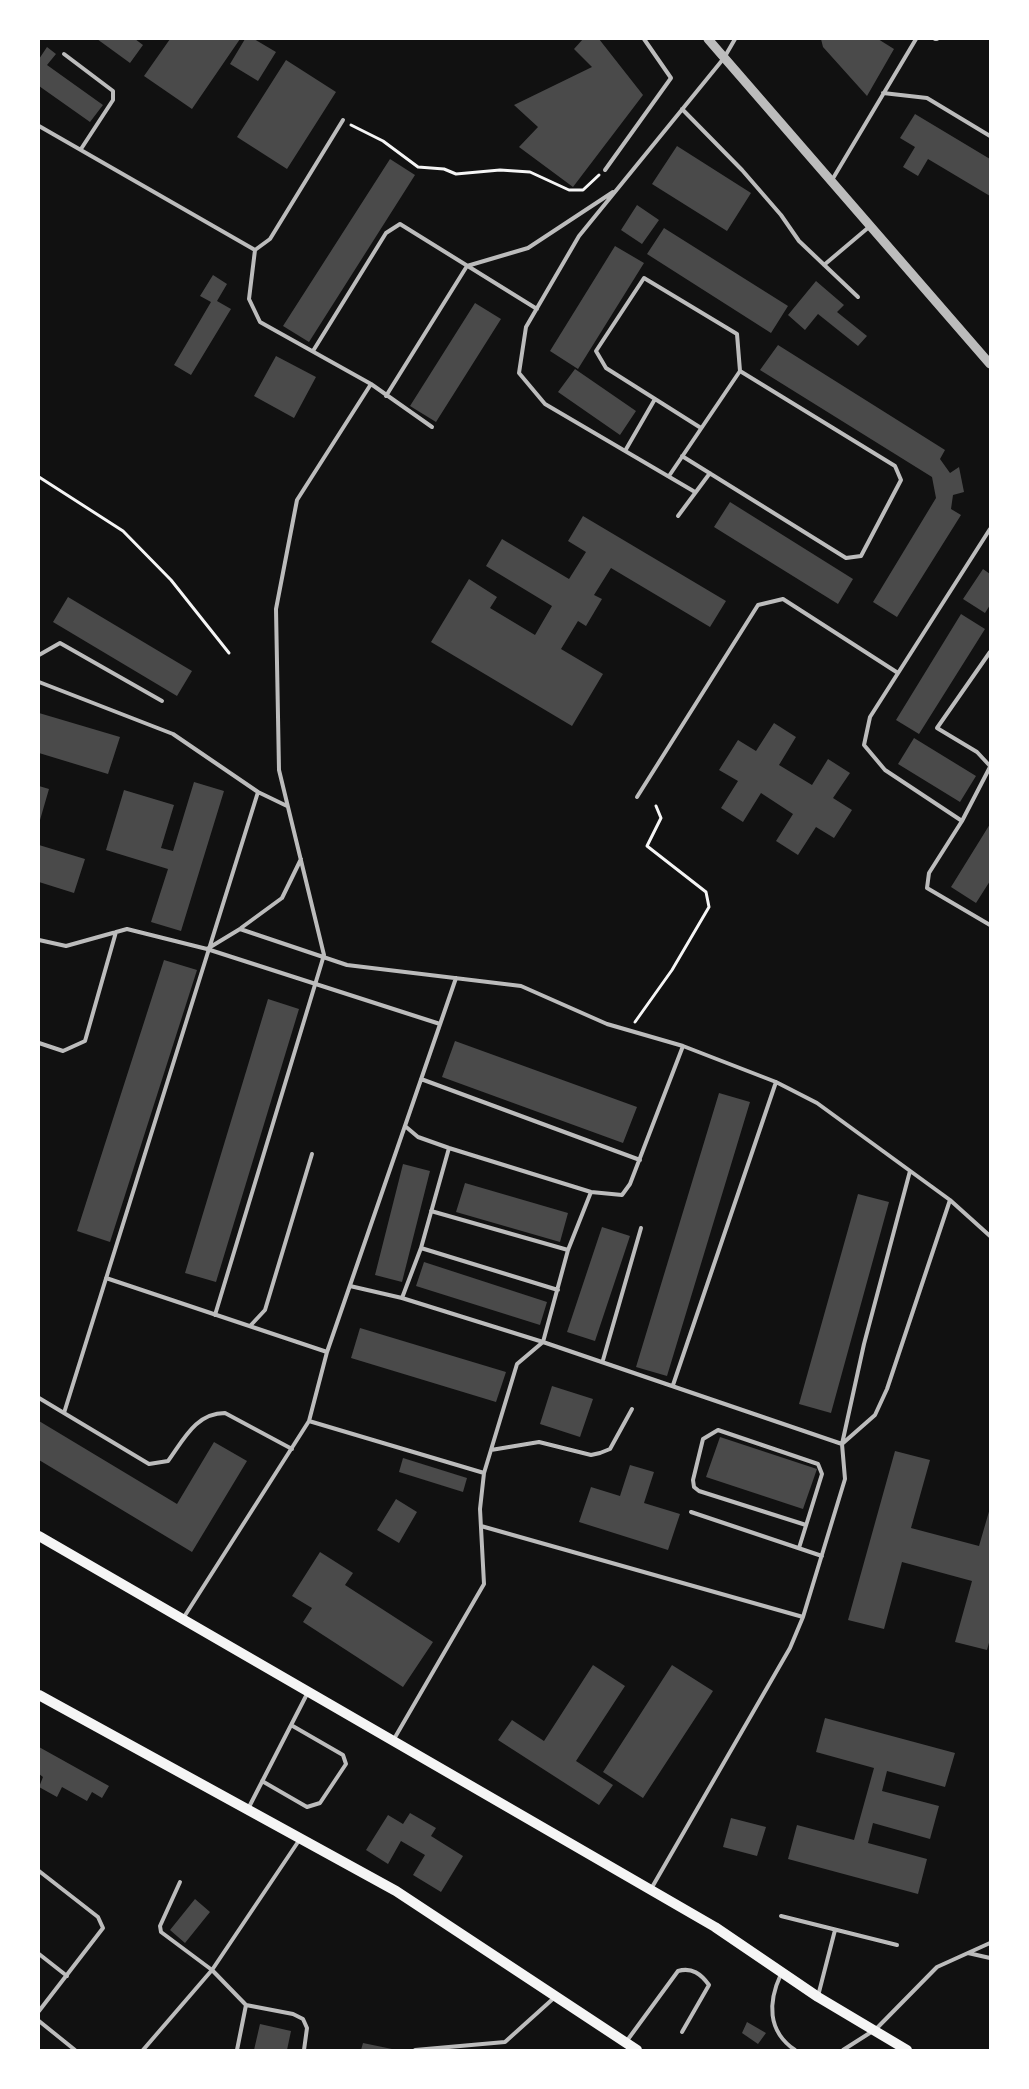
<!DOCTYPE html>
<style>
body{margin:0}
#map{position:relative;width:1029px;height:2089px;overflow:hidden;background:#111;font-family:Helvetica,sans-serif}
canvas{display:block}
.frame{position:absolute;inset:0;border:40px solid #fff;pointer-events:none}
</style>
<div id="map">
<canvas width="1029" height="2089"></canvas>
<div class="frame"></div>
</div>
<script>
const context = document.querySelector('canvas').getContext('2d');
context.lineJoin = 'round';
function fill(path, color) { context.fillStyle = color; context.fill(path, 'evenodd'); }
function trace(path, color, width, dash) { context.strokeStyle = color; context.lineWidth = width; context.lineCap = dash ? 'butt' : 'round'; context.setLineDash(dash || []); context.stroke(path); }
fill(new Path2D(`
 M 97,39 L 135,39 L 143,45 L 130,63 Z
 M 170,39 L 240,39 L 192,109 L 144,76 Z
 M 245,39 L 254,39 L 276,52 L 258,81 L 230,64 Z
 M 583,39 L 599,39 L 643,95 L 573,187 L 519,147 L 538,127 L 514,105 L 592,67 L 574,49 Z
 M 821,39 L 878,39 L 894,49 L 867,96 L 823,47 Z
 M 47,47 L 56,54 L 47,65 L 103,105 L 90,122 L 39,86 L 39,59 Z
 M 286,60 L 336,92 L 287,169 L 237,137 Z
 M 915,114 L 990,159 L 990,196 L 928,159 L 918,176 L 903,167 L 915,147 L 900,138 Z
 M 677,146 L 751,193 L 727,231 L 652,184 Z
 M 390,159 L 415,175 L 309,342 L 283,326 Z
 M 637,205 L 659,220 L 642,244 L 621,230 Z
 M 664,228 L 788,306 L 771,333 L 647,254 Z
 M 615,246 L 644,263 L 578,369 L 550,351 Z
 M 213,275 L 227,284 L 217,301 L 231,309 L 191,375 L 174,365 L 211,302 L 200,296 Z
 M 816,281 L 844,305 L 837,312 L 867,336 L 858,346 L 818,314 L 805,330 L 788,315 Z
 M 475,303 L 501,319 L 436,422 L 410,406 Z
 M 778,345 L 945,450 L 940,459 L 950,473 L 959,467 L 964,492 L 953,495 L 951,509 L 961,515 L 897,617 L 873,602 L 936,498 L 932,477 L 760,370 Z
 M 276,356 L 316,377 L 294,418 L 254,396 Z
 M 575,369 L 636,411 L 620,435 L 558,392 Z
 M 730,502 L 853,579 L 838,604 L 714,527 Z
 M 583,516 L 726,601 L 710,627 L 611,568 L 594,595 L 602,599 L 586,626 L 578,621 L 561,649 L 603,674 L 572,726 L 431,642 L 469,579 L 497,597 L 490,608 L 535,635 L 552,606 L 486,566 L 502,539 L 569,579 L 586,552 L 568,541 Z
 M 983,569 L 990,574 L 990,605 L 985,613 L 963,599 Z
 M 68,597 L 192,671 L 177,696 L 53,622 Z
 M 961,614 L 985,629 L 919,734 L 896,720 Z
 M 39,713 L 120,737 L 108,774 L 39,753 Z
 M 774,723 L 796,737 L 779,765 L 812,785 L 828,759 L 850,773 L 833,798 L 852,810 L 834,838 L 816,827 L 798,855 L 776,841 L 793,814 L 761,793 L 743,822 L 721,808 L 738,781 L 719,770 L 738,740 L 756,751 Z
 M 914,738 L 976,776 L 960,802 L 898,764 Z
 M 194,782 L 224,791 L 181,931 L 151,922 L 168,869 L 106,850 L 124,790 L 174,805 L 161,848 L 173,851 Z
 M 39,786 L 49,789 L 40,820 L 39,820 Z
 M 990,824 L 990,881 L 976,903 L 951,887 Z
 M 39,845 L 85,859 L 74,893 L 39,882 Z
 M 164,960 L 197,970 L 110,1242 L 77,1231 Z
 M 268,999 L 299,1009 L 216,1282 L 185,1273 Z
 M 455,1041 L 637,1107 L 623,1143 L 442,1077 Z
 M 719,1093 L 750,1102 L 667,1376 L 636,1367 Z
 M 403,1164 L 430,1171 L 402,1282 L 375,1275 Z
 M 465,1183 L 568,1213 L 560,1242 L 456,1212 Z
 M 858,1194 L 889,1202 L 831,1413 L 799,1404 Z
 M 602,1227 L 630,1236 L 595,1341 L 567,1332 Z
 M 424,1262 L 547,1302 L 540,1325 L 416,1286 Z
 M 360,1328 L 506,1372 L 496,1402 L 351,1358 Z
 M 552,1386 L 593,1399 L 580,1437 L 540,1424 Z
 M 39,1421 L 177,1504 L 214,1442 L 247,1461 L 192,1552 L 39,1460 Z
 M 720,1437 L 817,1469 L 803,1509 L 706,1477 Z
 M 895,1451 L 930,1460 L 911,1528 L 979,1546 L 990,1508 L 990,1639 L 987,1650 L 955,1642 L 972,1581 L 902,1562 L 884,1629 L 848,1620 Z
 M 403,1458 L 467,1478 L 463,1492 L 399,1472 Z
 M 630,1465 L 654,1472 L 644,1503 L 680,1514 L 668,1550 L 579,1522 L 591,1487 L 620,1496 Z
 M 396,1499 L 417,1512 L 399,1543 L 377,1530 Z
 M 320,1552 L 353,1573 L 345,1585 L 433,1642 L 403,1687 L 303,1622 L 312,1608 L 292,1596 Z
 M 593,1665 L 625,1686 L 576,1761 L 613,1785 L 599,1805 L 498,1740 L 512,1720 L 544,1741 Z
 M 672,1665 L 713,1691 L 643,1798 L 603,1772 Z
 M 825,1718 L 955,1753 L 945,1787 L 887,1771 L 882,1791 L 939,1806 L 930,1839 L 873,1823 L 868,1843 L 927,1859 L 918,1894 L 788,1859 L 797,1825 L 854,1840 L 874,1768 L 816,1752 Z
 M 39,1747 L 109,1786 L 102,1798 L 92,1792 L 87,1801 L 62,1787 L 57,1797 L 39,1787 L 43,1777 L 39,1774 Z
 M 410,1813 L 436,1828 L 431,1836 L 463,1856 L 441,1892 L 413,1875 L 425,1855 L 401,1841 L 388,1864 L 366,1850 L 388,1815 L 403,1824 Z
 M 731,1818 L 766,1827 L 757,1856 L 723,1847 Z
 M 195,1899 L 210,1912 L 185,1943 L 170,1930 Z
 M 747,2022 L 766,2033 L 758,2044 L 742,2033 Z
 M 260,2024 L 291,2031 L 287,2050 L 254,2050 Z
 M 363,2043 L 392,2049 L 392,2050 L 361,2050 Z`), '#4a4a4a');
trace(new Path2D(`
 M 351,125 L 383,141 L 418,167 L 444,169 L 456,174 L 500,170 L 530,172 L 569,190 L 583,190 L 599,175
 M 39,477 L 123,531 L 171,580 L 229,653
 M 635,1022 L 672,970 L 709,907 L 706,892 L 647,846 L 661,818 L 656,806`), '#f5f5f5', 3);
trace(new Path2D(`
 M 935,39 L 937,39
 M 64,54 L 113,91 L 113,100 L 81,149
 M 883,93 L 927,98 L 990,136
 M 682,109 L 742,170 L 781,215 L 799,241 L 858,297
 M 39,126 L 255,250 L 270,239 L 343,120
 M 605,170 L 671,78 L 644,39
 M 832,180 L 916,39
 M 255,250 L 249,299 L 260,322 L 371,384 L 432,427
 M 824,265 L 869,227
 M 313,351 L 386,233 L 400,224 L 537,309
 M 386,396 L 467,266 L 528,248 L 613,192
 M 625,451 L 655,399
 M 682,456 L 846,558 L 861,556 L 901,480 L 895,466 L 740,371
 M 669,476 L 740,371 L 737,334 L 644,278 L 596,351 L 606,368 L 701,428
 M 695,492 L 545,404 L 519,373 L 526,327 L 579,236 L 724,58 L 735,39
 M 678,516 L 710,473
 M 990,529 L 870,717 L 864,745 L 885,770 L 962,821 L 929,873 L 927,888 L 990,925
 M 990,652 L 937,728 L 977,752 L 990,766
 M 39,655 L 60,643 L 162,701
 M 39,682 L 173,734 L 258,792 L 287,806
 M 637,797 L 758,605 L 783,599 L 898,673
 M 962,821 L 990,767
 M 241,928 L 282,898 L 301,859
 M 39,940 L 66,946 L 127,929 L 207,949 L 240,929 L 347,965 L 521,986 L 607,1024 L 683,1046 L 776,1082 L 817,1103 L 950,1200 L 887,1389 L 875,1415 L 842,1444
 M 207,949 L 440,1024
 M 39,1043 L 63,1051 L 85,1041 L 116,932
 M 421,1079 L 640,1160
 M 405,1126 L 418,1137 L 449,1148 L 591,1192 L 622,1195 L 630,1184 L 683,1046
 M 449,1148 L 421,1248 L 558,1290
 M 950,1200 L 990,1236
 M 431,1211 L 568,1250
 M 106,1278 L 327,1352
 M 350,1286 L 402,1298 L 543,1342 L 568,1250 L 591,1192
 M 402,1298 L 421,1248
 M 215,1315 L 324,955 L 279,770 L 276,609 L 297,500 L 371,384
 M 251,1325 L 265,1310 L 312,1154
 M 603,1360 L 641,1228
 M 673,1385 L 776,1082
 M 39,1398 L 149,1464 L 168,1461 C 184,1439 196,1413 225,1413 L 292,1449
 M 64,1413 L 258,792
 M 309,1421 L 484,1473
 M 842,1444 L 864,1344 L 910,1171
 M 491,1450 L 539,1442 L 591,1455 L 600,1453 L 610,1449 L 632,1409
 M 691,1512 L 822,1556
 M 481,1526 L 803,1617
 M 799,1548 L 822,1474 L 818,1464 L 718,1430 L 703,1439 L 693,1480 L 694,1487 L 699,1491 L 806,1525
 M 184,1617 L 309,1421 L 327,1352 L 456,978
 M 394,1739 L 484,1584 L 480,1509 L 484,1473 L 517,1364 L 543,1342 L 842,1444 L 845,1479 L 803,1617 L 790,1648 L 651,1889
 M 262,1781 L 307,1807 L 320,1803 L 346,1764 L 343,1755 L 291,1725
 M 249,1807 L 307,1694
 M 39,1871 L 98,1917 L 103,1928 L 39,2011
 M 180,1882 L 160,1926 L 161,1932 L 212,1970 L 246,2005 L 293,2014 L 303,2019 L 307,2028 L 304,2050
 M 781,1916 L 897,1945
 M 968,1953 L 990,1958
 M 39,1954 L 67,1976
 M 781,1974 C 768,2002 767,2031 795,2050
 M 818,1996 L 835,1930
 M 39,2021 L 75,2050
 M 626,2042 L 678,1971 C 692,1967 701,1974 709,1985 L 682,2032
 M 143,2050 L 212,1970 L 300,1839
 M 237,2050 L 246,2005
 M 415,2050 L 505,2042 L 555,1997
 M 843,2050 L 876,2029 L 937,1967 L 990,1943`), '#bcbcbc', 4);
trace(new Path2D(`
 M 708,39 L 990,364`), '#bcbcbc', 9);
trace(new Path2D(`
 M 39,1536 L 715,1927 L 818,1997 L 907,2050
 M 39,1695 L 396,1891 L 637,2050`), '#f5f5f5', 10);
</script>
